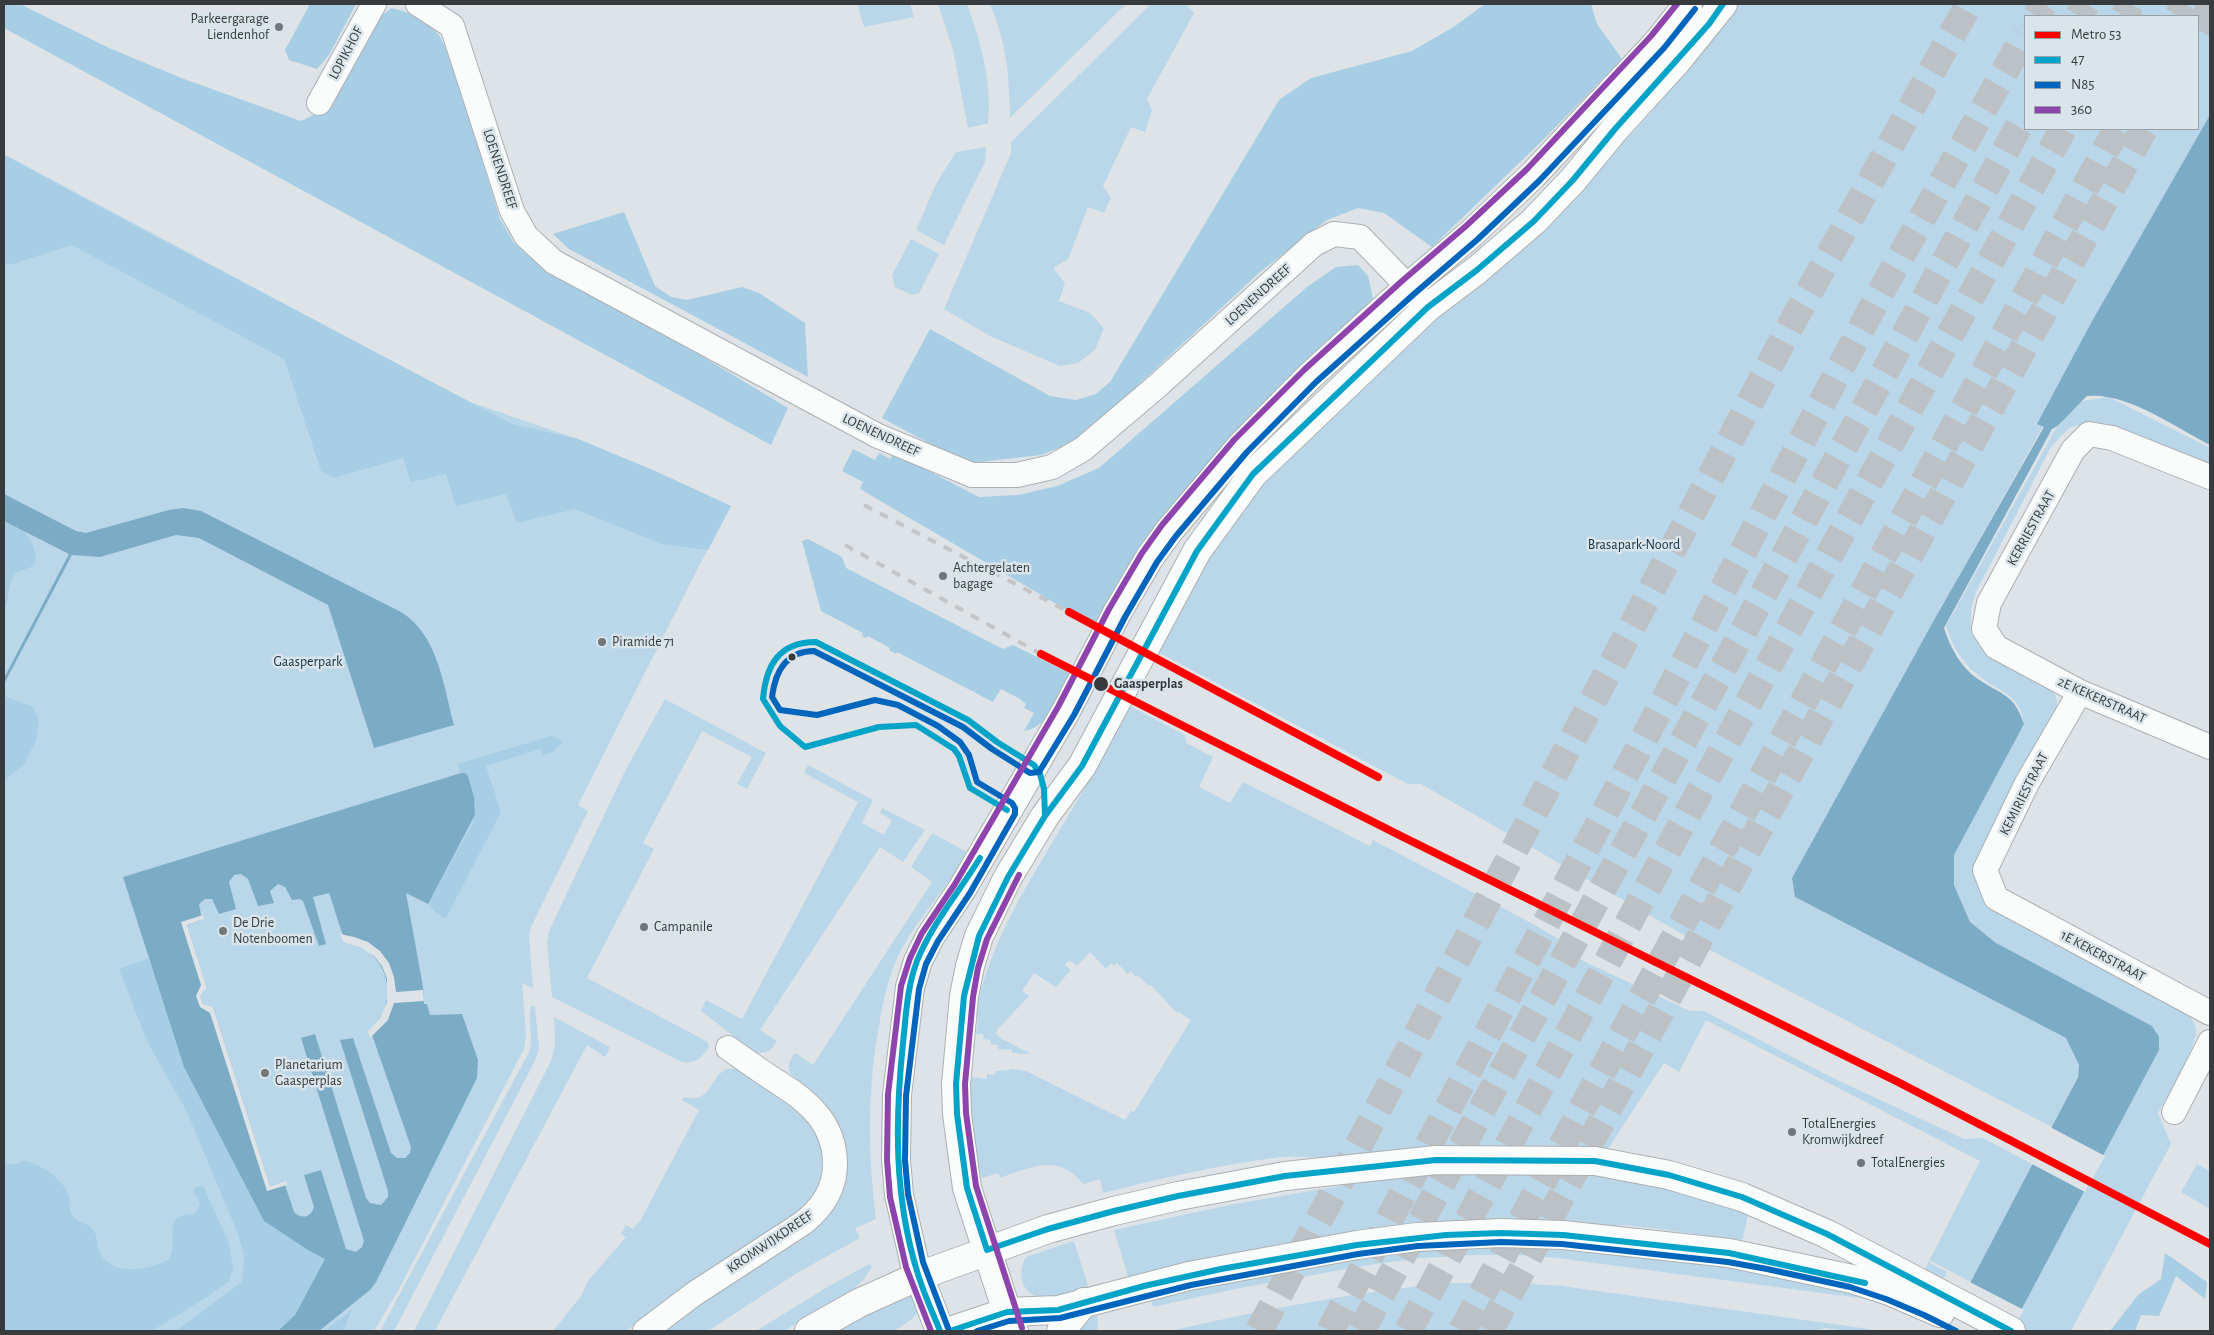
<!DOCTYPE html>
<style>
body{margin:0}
#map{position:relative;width:2214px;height:1335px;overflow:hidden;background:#dde3e7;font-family:"Alegreya Sans",sans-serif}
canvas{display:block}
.frame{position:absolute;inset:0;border:5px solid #373b3d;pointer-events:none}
.legend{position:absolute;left:2024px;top:15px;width:175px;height:115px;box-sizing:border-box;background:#d9e4eb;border:1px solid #98a0a5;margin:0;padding:6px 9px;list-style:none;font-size:15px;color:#373b3d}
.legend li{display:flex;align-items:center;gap:10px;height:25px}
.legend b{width:25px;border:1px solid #98a0a5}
</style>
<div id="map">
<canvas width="2214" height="1335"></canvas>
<div class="frame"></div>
<ul class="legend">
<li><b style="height:6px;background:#f00"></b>Metro 53</li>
<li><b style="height:6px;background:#03a4c7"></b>47</li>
<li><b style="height:6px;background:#0065bd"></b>N85</li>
<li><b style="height:6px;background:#8e44ad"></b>360</li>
</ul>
</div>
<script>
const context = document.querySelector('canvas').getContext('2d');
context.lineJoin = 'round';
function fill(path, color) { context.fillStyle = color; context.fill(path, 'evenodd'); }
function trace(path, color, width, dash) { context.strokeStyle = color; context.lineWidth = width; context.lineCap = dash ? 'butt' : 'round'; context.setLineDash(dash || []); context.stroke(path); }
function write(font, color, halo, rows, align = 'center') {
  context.font = font + ' "Alegreya Sans",sans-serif'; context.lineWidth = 5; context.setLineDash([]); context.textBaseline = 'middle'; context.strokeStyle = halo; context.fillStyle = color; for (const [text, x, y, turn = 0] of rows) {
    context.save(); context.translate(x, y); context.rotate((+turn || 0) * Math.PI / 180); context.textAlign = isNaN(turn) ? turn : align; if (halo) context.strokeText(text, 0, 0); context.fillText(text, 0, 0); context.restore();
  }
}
fill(new Path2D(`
 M 857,4 L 910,4 L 914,17 L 864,27 Z
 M 938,4 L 967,4 C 981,43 992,81 988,123 L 968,128 L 953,50 Z
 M 990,4 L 1126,4 L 1010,118 C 1009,75 1007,44 990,4 Z
 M 1151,4 L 1186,4 L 1194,13 L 1147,99 L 1152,110 L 1145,132 L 1131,127 L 1103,186 L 1111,198 L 1104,213 L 1088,207 L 1068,259 L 1053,268 L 1065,283 L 1059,301 L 1090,313 L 1104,328 L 1095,350 L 1078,363 L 1060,366 L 990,336 L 944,309 L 1011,153 L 1011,142 Z
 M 1736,4 L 2210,4 L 2210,130 L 1934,620 L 1792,878 L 1795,897 L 2066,1038 L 2079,1065 L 2078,1076 L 2052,1127 L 1712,951 L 1421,784 L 1408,784 L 1156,651 L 1198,575 L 1235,517 L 1255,492 L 1311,432 L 1578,188 L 1636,129 L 1684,73 ZM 2025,16 L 2198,16 L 2198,129 L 2025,129 Z
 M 986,147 L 985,162 L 944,245 L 916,230 L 936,184 L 956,152 Z
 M 4,154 L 467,401 L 578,439 L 655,471 L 731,506 L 700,564 L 578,805 L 588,811 L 531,927 L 529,935 L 533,988 L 522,983 L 526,1034 L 524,1049 L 398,1291 L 374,1331 L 4,1331 Z
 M 911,239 L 939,254 L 919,293 L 912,295 L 895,287 L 892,275 Z
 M 2109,397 L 2210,448 L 2210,474 L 2117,428 L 2101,424 L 2087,423 L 2071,427 L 2061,436 L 2051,447 L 1976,592 C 1957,644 1994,653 2031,675 C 2039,680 2050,686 2055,695 C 2057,698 2057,705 2058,709 L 1986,852 L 1992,905 L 2001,915 L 2187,1013 C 2191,1018 2195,1023 2196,1030 C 2197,1047 2167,1096 2158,1113 L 2171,1144 L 2071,1331 L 2009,1331 L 2159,1050 L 1996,943 L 1970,922 L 1954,885 L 1954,855 L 2024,724 C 2020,693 1998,692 1978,675 C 1962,663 1952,645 1946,626 L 2070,403 Z
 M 665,699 L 766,753 L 747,789 L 737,784 L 752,757 L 702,731 L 643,843 L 654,849 L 587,978 L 708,1042 L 709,1047 C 702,1058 696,1064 682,1062 L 552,997 L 547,942 L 549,931 L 626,769 Z
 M 1128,705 L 1185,735 L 1186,743 L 1213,757 L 1199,787 L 1230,803 L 1243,782 L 1370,846 L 1373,840 L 1533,924 L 1562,941 L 1577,958 L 1690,1011 L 1704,1011 L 1833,1078 L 1964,1139 L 1983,1138 L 2032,1164 L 1971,1282 L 1931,1261 L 1930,1263 L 1947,1272 L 1940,1285 L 1922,1275 L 1980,1161 L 1706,1020 L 1679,1072 L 1664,1063 L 1604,1155 C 1541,1146 1478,1144 1414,1148 C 1388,1150 1362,1155 1335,1157 C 1315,1159 1295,1155 1274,1158 C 1217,1165 1159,1179 1103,1193 L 1100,1179 L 1083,1184 C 1058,1153 1032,1167 1000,1178 L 998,1173 L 982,1178 C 975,1162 964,1090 971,1077 L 987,1079 L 987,1074 L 995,1075 L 996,1071 L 1010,1070 L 1011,1069 L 1026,1071 L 1125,1120 L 1131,1111 L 1134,1112 L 1191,1020 L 1179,1012 L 1177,1013 L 1151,985 L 1149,986 L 1138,975 L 1136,977 L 1131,971 L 1128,974 L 1117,963 L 1114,966 L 1111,963 L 1106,969 L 1090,952 L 1077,966 L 1069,960 L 1065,965 L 1071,970 L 1056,987 L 1034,973 L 1022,991 L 1029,996 L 997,1030 L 996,1034 L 1002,1039 L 1031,1054 L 1012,1053 L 1012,1050 L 998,1049 L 998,1045 L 990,1044 L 991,1040 L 983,1039 L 984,1034 L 976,1034 L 978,1017 L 975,1016 C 989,944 1024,890 1061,828 C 1086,787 1107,747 1128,705 Z
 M 808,765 L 873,800 L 862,823 L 884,835 L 892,820 L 880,813 L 882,808 L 925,830 L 903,862 L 880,847 L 760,1030 L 777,1041 C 771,1051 766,1055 754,1052 L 701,1011 L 706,1000 L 742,1019 L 858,802 L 804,773 Z
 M 932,833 L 967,852 C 949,887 920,915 901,950 C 889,973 883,1001 879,1026 C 867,1092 868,1154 876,1219 L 855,1228 L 860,1238 L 797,1273 L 708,1331 L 665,1331 C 694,1309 724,1287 755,1268 C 783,1250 817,1236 835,1206 C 856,1172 847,1126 820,1098 C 812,1090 798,1083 791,1074 C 786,1067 790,1059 795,1053 L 813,1065 L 932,882 L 911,867 Z
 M 531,1005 L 535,1007 L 539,1048 L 536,1059 L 394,1331 L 380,1331 L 529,1052 C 534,1036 527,1021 531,1005 Z
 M 554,1017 L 610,1047 L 605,1057 L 587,1045 L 435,1331 L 414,1331 L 552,1059 L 555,1043 Z
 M 727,1069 L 737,1069 L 755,1081 L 797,1110 L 813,1127 L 820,1141 L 823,1167 L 822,1177 L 814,1196 L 799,1212 L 711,1268 L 626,1331 L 553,1331 L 581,1296 L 588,1281 L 626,1237 L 621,1234 L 626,1225 L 633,1229 L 640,1221 L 699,1110 L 682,1100 L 684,1097 C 713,1104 708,1077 727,1069 Z
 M 2197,1164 L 2210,1171 L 2210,1209 L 2181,1192 Z
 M 1581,1167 L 1749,1209 L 1743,1238 L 1741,1240 L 1627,1225 L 1556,1229 L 1130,1283 L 1114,1230 L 1229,1205 L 1387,1178 L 1440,1173 Z
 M 1074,1241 L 1090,1292 C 1070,1295 1029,1309 1022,1280 C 1020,1273 1022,1264 1026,1257 Z
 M 1442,1242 L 1600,1248 L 1813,1279 L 1875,1300 L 1557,1258 L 1518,1255 L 1478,1255 L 1420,1258 L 1375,1264 L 1240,1288 L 1153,1307 L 1149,1292 Z
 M 869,1264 L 872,1266 L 864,1279 L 850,1292 L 784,1331 L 756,1331 L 824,1289 Z
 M 1451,1283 L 1517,1283 L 1562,1286 L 1883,1331 L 1846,1331 L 1825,1328 L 1813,1331 L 1170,1331 C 1262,1310 1357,1291 1451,1283 Z
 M 910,1296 L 914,1297 L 919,1311 L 912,1319 L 894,1331 L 835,1331 L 861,1318 Z
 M 1096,1312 L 1098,1321 L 1097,1331 L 1078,1331 L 1089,1314 Z`), '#bad7e9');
fill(new Path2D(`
 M 4,4 L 20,4 L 109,48 L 184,79 L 301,121 L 332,106 L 372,22 L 392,8 L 416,15 L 439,35 L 453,62 L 500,219 L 514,243 L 545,270 L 650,325 L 788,408 L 771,445 L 4,28 Z
 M 310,4 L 356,4 L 329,55 L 317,69 L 289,60 L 285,50 Z
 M 1485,4 L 1591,4 L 1597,24 L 1622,59 L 1546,137 L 1432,247 L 1384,213 L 1358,208 L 1327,220 L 1260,272 L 1107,414 L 1074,442 L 1041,455 L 971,463 L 940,449 L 882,418 L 930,329 L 1050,396 L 1076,400 L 1096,394 L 1110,382 L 1279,100 L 1311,78 L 1412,51 L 1455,26 Z
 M 4,155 L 126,221 L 512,424 L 578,439 L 655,471 L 731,506 L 708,550 L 662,544 L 575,509 L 517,523 L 506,494 L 456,506 L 446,474 L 411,482 L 403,458 L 334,478 L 321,471 L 284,359 L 72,245 L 9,265 L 4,262 Z
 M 624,212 L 655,286 L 671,297 L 687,300 L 742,287 L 759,293 L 805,323 L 808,377 L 569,249 L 553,234 Z
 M 1358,265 L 1368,276 L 1374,303 L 1096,627 L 860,489 L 863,482 L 842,471 L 853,449 L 875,460 L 879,453 L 890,459 L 894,453 L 979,497 L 1018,495 L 1057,486 L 1099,468 L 1307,287 L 1336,267 Z
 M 4,521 C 10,524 17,527 23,531 C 31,537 39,555 34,565 C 28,570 20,569 15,574 C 8,581 10,598 4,609 Z
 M 808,539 L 842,557 L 846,568 L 1003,649 L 1013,645 L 1071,674 C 1059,695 1050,727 1024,731 L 1034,713 L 1024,708 L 1026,704 L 1020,699 L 1001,689 L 993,702 L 897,652 L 896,654 L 889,650 L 890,648 L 868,636 L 866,638 L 862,636 L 863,633 L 821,611 L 802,541 Z
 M 4,696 L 33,707 L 39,721 L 36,741 L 24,764 L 4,781 Z
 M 551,736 L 563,741 L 553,752 L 543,755 L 540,749 L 486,766 L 501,812 L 446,918 L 437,914 L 428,904 L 473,823 L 475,807 L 468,776 L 461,773 L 458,764 Z
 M 149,958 L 184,1067 L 264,1221 L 308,1250 L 326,1258 L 295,1315 L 278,1331 L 176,1331 L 242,1282 L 244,1256 L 238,1234 L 187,1112 L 148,1043 L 119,969 Z
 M 25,1161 C 41,1164 64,1180 69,1196 C 71,1202 68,1208 72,1215 C 77,1223 88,1222 93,1230 C 99,1237 96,1247 101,1255 C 113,1276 151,1270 168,1260 C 177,1249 169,1233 175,1220 L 185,1214 L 192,1215 L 196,1212 L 200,1204 L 197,1197 L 194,1194 L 194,1188 L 203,1186 L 229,1243 L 233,1269 L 229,1281 L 207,1297 L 152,1331 L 4,1331 L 4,1162 L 12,1165 Z
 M 2165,1253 L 2207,1282 L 2205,1299 L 2176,1276 L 2159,1316 L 2141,1315 L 2135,1331 L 2110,1331 L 2138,1295 L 2161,1279 Z
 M 352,1310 L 343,1331 L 324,1331 Z`), '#a7cee5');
fill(new Path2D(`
 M 2210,115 L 2210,445 C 2175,427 2127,392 2087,396 C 2079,403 2058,428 2052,429 L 1944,628 C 1950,647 1961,668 1978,679 C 2001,695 2014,693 2024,724 L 1954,855 L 1954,885 L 1970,922 L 1996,943 L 2152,1026 L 2159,1037 L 2159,1050 L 2010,1331 L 1945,1331 L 2078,1077 L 2079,1065 L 2066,1038 L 1795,897 L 1792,878 L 1934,620 L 2044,427 L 2037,424 L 2091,323 Z
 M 4,494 L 76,531 L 86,533 L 169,510 L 183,508 L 201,511 L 401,612 C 439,636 443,685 454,725 L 374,748 L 328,605 L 199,538 L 176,535 L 100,557 L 72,555 L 4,684 L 4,678 L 69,554 L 4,521 Z
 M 461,773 L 465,773 L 468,776 L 474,797 L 475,815 L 428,904 L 406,893 L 423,987 L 424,1004 L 427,1004 L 430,1015 L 462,1014 L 478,1060 L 477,1078 L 376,1282 L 370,1290 L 319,1331 L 278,1331 L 295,1315 L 325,1259 L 308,1250 L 264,1221 L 184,1067 L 123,877 ZM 241,874 L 248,879 L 258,906 L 274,903 L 270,891 L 278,884 L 285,887 L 292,900 L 300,899 L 303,901 L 319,946 L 326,944 L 313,897 L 329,893 L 345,942 C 388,948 402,1002 370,1029 L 411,1147 L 410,1153 L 405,1158 L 397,1158 L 391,1153 L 353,1038 L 340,1040 L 388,1191 L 388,1197 L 381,1205 L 370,1203 L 366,1198 L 315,1034 L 301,1038 L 364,1241 L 362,1247 L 356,1252 L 346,1249 L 321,1170 L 304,1175 L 314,1207 C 311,1217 302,1220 294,1212 L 284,1182 L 270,1186 L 213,1007 L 203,1004 L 200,996 L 207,988 L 187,925 L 202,920 L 199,904 L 205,899 L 212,899 L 219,914 L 236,909 L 229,882 L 234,875 Z`), '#7cabc6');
fill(new Path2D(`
 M 203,915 L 204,919 L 187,925 L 207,988 L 200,996 L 203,1004 L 213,1007 L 270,1186 L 286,1181 L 287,1185 L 267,1191 L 210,1013 L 200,1007 L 196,996 L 201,985 L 181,922 Z
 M 340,934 L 354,937 L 368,942 L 380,951 L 389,963 L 394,977 L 396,992 L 423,990 L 424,1001 L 394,1003 L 388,1020 L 370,1038 L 368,1031 L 380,1018 L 387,1002 L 387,979 L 382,966 L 374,956 L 360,947 L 343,942 Z
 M 2050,1127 L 2105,1156 L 2085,1192 L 2030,1163 Z
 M 1968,1281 L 2024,1310 L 2013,1331 L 1942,1331 Z`), '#dde3e7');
trace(new Path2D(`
 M 2036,16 L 2044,4
 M 2079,16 L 2086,4
 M 2124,16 L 2131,4
 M 2178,16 L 2185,4
 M 2198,30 L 2210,7
 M 1259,1331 L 1344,1173 L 1795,317 L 1969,4
 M 1330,1331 L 1879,295 L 2025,35
 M 1361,1331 L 2025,115
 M 1408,1331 L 1684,820 L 2063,129
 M 1462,1331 L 1684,920 L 2117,129
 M 1489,1331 L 1745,854 L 2144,129`), '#bcc1c5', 28, [28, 14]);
const street = new Path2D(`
 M 418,4 L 452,26 L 512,211 L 526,236 L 554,262 L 878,436 L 972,475 L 1017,475 L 1052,467 L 1083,449 L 1156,387 L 1314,244 L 1334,234 L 1360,237 L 1421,300
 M 319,103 L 374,4
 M 2210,477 L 2112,438 L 2089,434 L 2073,450 L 1989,603 L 1984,629 L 1996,647 L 2080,692 L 2210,747
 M 2080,692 L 2027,783 L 1985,870 L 1996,898 L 2210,1013
 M 2174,1112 L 2210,1042
 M 645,1331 L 694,1294 L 803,1223 C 822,1208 835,1190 835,1164 C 835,1125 810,1102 779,1083 C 762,1072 745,1060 728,1048`);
const secondary = new Path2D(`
 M 919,1276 L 1048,1229 L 1114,1211 L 1178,1196 L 1285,1176 L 1436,1160 L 1595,1161 L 1669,1175 L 1742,1197 L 1827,1234 L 2011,1331
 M 1007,1312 L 1058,1310 L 1189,1276 L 1357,1245 L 1417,1237 L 1501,1233 L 1563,1235 L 1729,1253 L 1852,1279 L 1889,1291 L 1940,1313`);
const primary = new Path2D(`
 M 809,1331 L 859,1303 L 919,1276
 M 940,1331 L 915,1265 L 899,1195 L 896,1160 L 897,1095 L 910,987 L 918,961 L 930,937 L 962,889 L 1066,711 L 1117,613 L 1150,557 L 1169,531 L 1241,446 L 1310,376 L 1408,287 L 1472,233 L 1533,175 L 1658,42 L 1688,4
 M 950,1331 L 1007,1312 L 967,1188 L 957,1114 L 956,1084 L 964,996 L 970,966 L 979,936 L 1008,877 L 1045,816 L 1082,766 L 1197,551 L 1253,474 L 1428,307 L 1477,270 L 1534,221 L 1573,180 L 1615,129 L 1677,61 L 1723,4`);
const highway = new Path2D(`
 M 1007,1312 L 1014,1331
 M 1061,1331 L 1084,1302`);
trace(street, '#acb0b3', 26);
trace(secondary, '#acb0b3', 30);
trace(primary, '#acb0b3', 30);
trace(highway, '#acb0b3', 30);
trace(street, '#fafbfb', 24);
trace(secondary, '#fafbfb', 28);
trace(primary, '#fafbfb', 28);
trace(highway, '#fafbfb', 28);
trace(new Path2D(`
 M 864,505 L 1069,612
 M 845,545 L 1041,654`), '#c4c5c6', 4, [9, 9]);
trace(new Path2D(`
 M 1723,4 L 1709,24 L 1615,129 L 1573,180 L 1534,221 L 1477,270 L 1428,307 L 1253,474 L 1197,551 L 1082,766 L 1045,816 L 1008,877 L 979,936 L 964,996 L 956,1084 L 957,1114 L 967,1188 L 987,1250 L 1048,1229 L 1114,1211 L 1178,1196 L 1285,1176 L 1436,1160 L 1595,1161 L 1669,1175 L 1742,1197 L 1827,1234 L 2011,1331
 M 1007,810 L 970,788 L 959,756 L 954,749 L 916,725 L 879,727 L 805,747 L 780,726 L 763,699 C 766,665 779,642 816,642 L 968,720 L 997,742 L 1034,765 L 1040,774 L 1044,789 L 1045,816
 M 940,1331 C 932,1311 923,1292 917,1271 C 894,1196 895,1120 903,1043 C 906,1016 907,987 917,961 C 932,924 959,892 980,858
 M 950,1331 L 1007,1312 L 1058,1310 L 1144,1286 L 1221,1269 L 1357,1245 L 1446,1235 L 1501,1233 L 1563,1235 L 1729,1253 L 1865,1283`), '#03a4c7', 6);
trace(new Path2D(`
 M 948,1328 L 923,1262 L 908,1194 L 905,1160 L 906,1096 L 919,989 L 926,964 L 938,941 L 970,893 L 1015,814 L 1015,808 L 1012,803 L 977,782 L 969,755 L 960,742 L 938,726 L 898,705 L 875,700 L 817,715 L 780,710 L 772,697 C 775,672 786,651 814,651 L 963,727 L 992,749 L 1030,773 L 1039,772 L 1074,715 L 1125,617 L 1157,562 L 1176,536 L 1247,452 L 1316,382 L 1414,294 L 1478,239 L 1539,181 L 1664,48 L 1695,9
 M 977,1331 L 1009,1321 L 1060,1318 L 1191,1285 L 1358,1254 L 1418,1246 L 1501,1242 L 1562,1244 L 1728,1262 L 1767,1269 L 1850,1287 L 1886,1299 L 1924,1315 L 1956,1331`), '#0065bd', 6);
trace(new Path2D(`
 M 1019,875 L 987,939 L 978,968 L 973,997 L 965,1084 L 966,1113 L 976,1186 L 1022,1328
 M 931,1331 L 906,1267 L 890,1197 L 887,1160 L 888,1094 L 901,986 L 910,958 L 922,933 L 955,884 L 1058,707 L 1109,609 L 1142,553 L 1162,525 L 1234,440 L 1304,370 L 1402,281 L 1466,226 L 1527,169 L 1651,36 L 1677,4`), '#8e44ad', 6);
trace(new Path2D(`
 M 1069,612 L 1378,777
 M 1041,654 L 1401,836 L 1898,1082 L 2210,1244`), '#f00', 8);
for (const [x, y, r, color] of [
 [279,27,5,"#717678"],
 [943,576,5,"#717678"],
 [602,642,5,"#717678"],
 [792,657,4.5,"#373b3d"],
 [1101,684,8,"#373b3d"],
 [644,927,5,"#717678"],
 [223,931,5,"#717678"],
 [265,1073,5,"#717678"],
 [1792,1132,5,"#717678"],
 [1861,1163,5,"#717678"]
]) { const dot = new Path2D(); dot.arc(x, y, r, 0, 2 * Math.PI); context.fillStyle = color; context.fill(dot); trace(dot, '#d9e4eb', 2); }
write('14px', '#373b3d', '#d9e4eb', [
 ["Parkeergarage",269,19,"right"],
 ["Liendenhof",269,35,"right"],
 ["Achtergelaten",953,568],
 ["bagage",953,584],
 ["Piramide 71",612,642],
 ["De Drie",233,923],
 ["Notenboomen",233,939],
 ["Campanile",654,927],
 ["Planetarium",275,1065],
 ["Gaasperplas",275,1081],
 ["TotalEnergies",1802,1124],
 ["Kromwijkdreef",1802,1140],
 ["TotalEnergies",1871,1163]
], 'left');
write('14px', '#373b3d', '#d9e4eb', [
 ["LOPIKHOF",346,53,-62],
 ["LOENENDREEF",500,169,72],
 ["LOENENDREEF",1258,295,-42],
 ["LOENENDREEF",881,435,25],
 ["KERRIESTRAAT",2031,528,-61],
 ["2E KEKERSTRAAT",2102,700,24],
 ["KEMIRIESTRAAT",2024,794,-63],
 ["1E KEKERSTRAAT",2103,956,28],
 ["KROMWIJKDREEF",770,1242,-34]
]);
write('14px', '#133142', '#d9e4eb', [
 ["Brasapark-Noord",1634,545],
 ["Gaasperpark",308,662]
]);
write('bold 14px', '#373b3d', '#d9e4eb', [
 ["Gaasperplas",1114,684]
], 'left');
</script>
